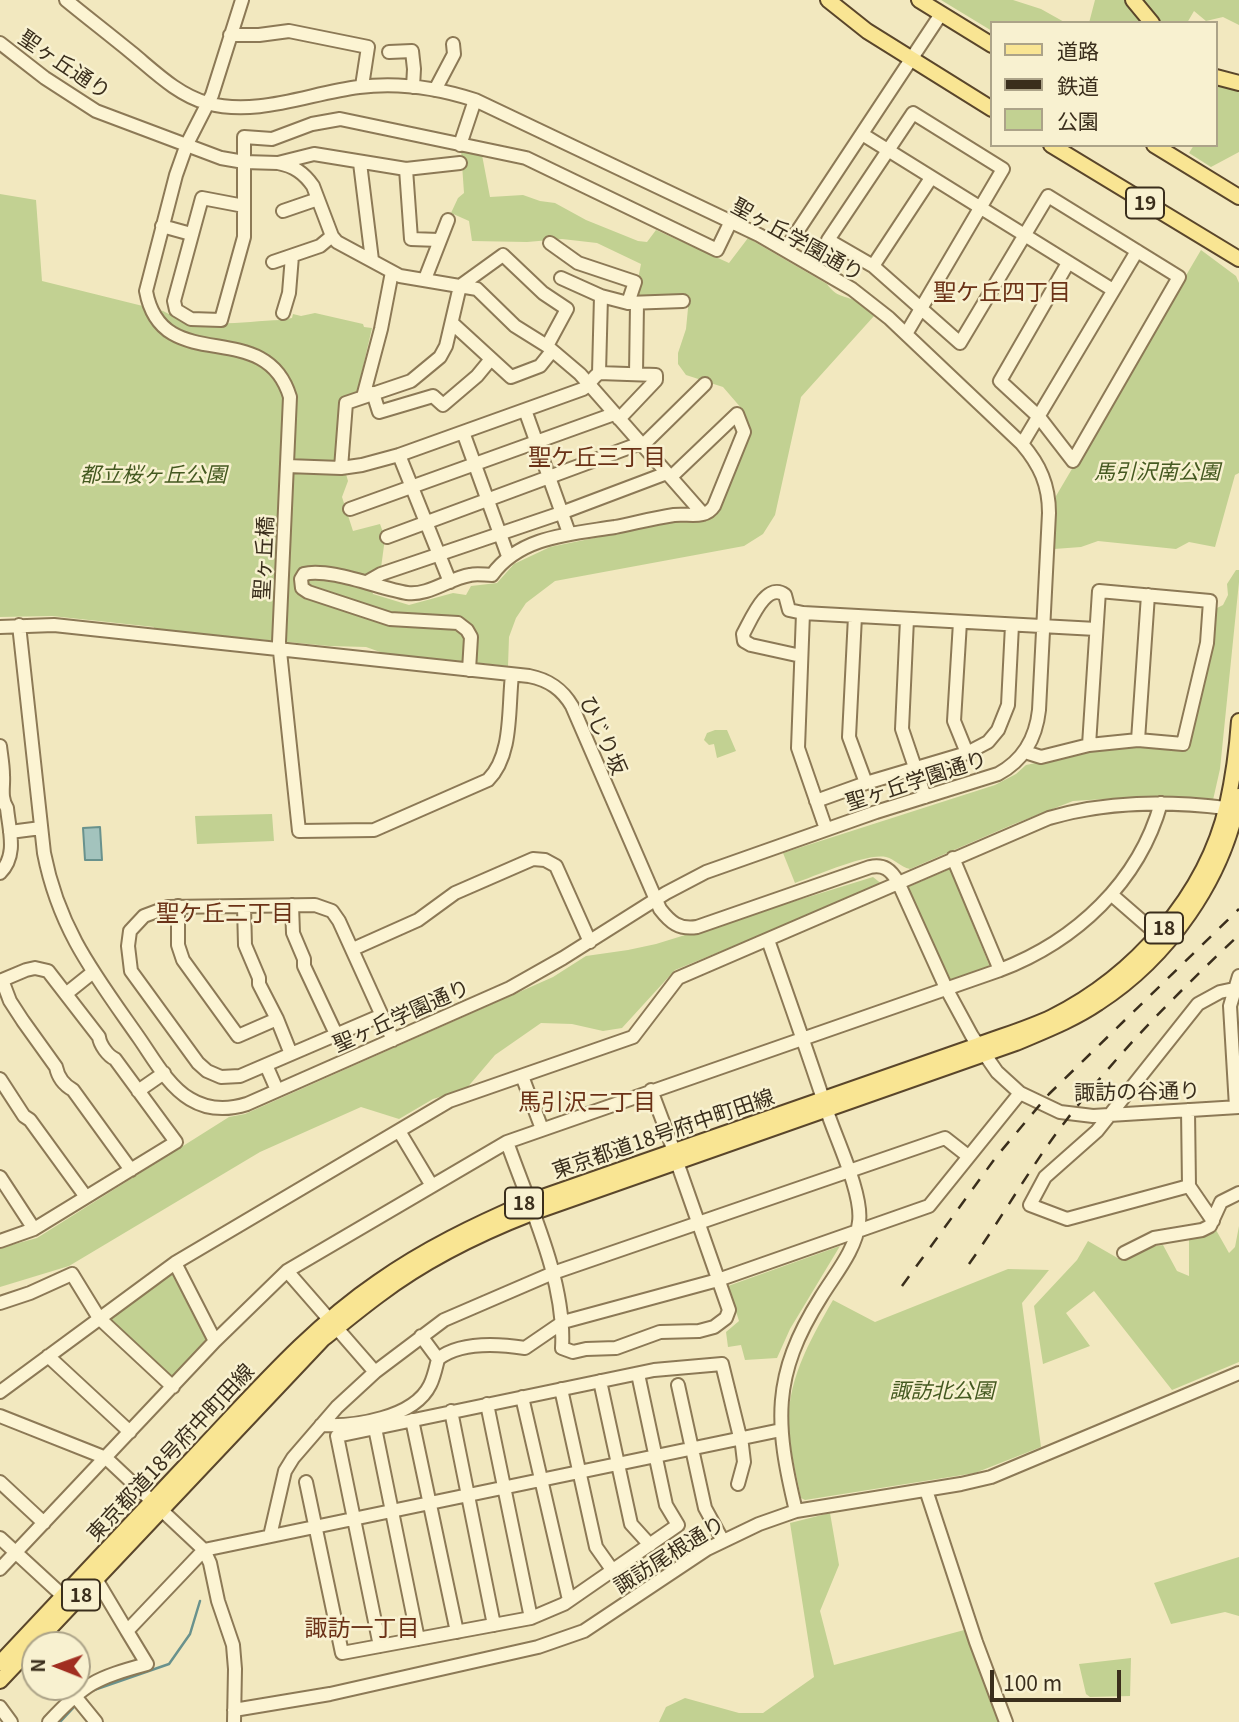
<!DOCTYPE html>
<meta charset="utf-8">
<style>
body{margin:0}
#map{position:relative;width:1239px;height:1722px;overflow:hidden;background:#f2e8bf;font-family:Georgia,"Noto Sans JP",serif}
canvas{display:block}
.legend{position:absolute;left:990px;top:21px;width:228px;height:126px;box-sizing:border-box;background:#f8f1d0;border:2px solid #aca388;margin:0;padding:9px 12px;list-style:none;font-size:21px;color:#3a2e1c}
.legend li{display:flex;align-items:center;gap:14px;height:35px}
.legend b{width:35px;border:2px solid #aca388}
.north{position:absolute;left:21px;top:1631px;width:70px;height:70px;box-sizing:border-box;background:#f8f1d0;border:2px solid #aca388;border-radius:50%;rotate:271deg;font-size:19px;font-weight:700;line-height:28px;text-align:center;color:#3a2e1c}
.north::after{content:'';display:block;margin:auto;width:24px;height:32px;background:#a12e20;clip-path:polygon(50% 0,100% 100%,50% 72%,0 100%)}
.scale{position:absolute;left:990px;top:1670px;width:131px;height:32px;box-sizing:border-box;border:4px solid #3a2e1c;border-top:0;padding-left:9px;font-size:21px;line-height:24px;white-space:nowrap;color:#3a2e1c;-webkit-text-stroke:5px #f8f1d0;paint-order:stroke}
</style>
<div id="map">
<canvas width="1239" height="1722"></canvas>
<ul class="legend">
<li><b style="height:9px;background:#f9e593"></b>道路</li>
<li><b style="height:9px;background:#3a2e1c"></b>鉄道</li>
<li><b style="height:19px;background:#c2d192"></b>公園</li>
</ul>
<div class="north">N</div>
<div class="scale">100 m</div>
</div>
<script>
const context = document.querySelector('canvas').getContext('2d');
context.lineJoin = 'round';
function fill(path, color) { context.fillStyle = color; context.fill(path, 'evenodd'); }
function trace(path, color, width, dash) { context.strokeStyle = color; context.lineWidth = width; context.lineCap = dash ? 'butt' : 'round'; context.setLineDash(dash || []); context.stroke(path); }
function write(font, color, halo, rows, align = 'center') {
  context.font = font + ' Georgia,"Noto Sans JP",serif'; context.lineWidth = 5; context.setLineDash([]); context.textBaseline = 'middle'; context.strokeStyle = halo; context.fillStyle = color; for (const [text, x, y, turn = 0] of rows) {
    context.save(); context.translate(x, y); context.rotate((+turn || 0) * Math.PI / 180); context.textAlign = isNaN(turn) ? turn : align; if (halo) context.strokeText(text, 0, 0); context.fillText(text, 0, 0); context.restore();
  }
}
fill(new Path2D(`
 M 941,0 L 1013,0 L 1041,9 L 1066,23 L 992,23 L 992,31 Z
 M 1095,0 L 1124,0 L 1144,23 L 1089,23 Z
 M 1140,0 L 1239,0 L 1239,25 L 1223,17 L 1206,21 L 1194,11 L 1187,23 L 1159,23 Z
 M 1216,84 L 1239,89 L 1239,152 L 1211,167 L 1189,153 L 1194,145 L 1216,145 Z
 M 461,150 L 482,155 L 490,197 L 523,195 L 540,201 L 555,203 L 586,220 L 638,241 L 647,242 L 656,230 L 729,263 L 748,238 L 827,284 C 837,298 844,295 856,301 C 862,305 868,311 874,316 L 801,397 L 775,515 L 763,534 L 744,546 L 555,581 L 526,603 L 516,618 L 509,637 L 508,666 L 383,653 L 366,647 L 329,646 L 153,629 L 154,627 L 52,616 L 0,617 L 0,194 L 36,200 L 42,281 L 163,311 C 197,331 243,321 281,320 L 292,318 L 293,314 L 301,316 L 315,313 L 363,324 L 364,327 L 372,328 L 357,393 L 339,401 L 336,473 L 346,474 L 348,481 L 342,497 L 353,531 L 380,524 L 385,538 L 381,568 L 369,576 L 373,594 L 409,605 L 453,593 L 466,595 L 471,586 L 497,583 L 514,564 L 550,547 L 678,521 L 708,518 L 747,432 L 742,409 L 723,387 L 686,375 L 678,364 L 678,353 L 686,329 L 689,298 L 637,298 L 635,294 L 641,264 L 597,243 L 562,239 L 527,242 L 472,241 L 469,221 L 451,213 L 458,198 L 464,193 Z
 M 1201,250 L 1236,276 L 1239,283 L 1239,473 L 1235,475 L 1215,547 L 1189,542 L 1176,549 L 1098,541 L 1081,547 L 1054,549 L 1056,496 Z
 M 1236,570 L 1239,570 L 1239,582 L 1220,769 L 1213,800 L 1136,797 L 1073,801 L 1014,824 L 910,869 C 900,867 895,859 886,857 C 866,853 816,876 795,883 L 783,853 L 995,785 L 1016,774 L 1026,765 L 1089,752 L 1135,747 L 1187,751 L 1207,672 L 1215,609 L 1223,605 L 1228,595 L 1227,584 Z
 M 715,730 L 727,730 L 736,751 L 717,758 L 714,744 L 709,745 L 704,740 L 707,733 Z
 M 272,814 L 274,841 L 197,844 L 195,816 Z
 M 950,869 L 990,967 L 948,984 L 906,888 Z
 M 873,877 L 883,885 L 675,970 L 622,1028 L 603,1031 L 572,1024 L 541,1023 L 495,1055 L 466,1089 L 433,1099 L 399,1119 L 361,1107 L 260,1152 L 69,1266 L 0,1287 L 0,1248 L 37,1238 L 229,1117 L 245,1114 L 553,977 L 586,956 L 628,950 L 656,944 Z
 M 1239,1226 L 1239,1362 L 1172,1390 L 1094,1291 L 1066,1313 L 1090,1346 L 1043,1364 L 1034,1306 L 1077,1260 L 1088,1241 L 1121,1260 L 1150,1247 L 1163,1245 L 1177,1271 L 1189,1276 L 1189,1239 L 1204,1237 L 1216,1230 L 1229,1253 L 1235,1247 Z
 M 840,1246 L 790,1329 L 777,1358 L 745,1360 L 741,1345 L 728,1347 L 726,1332 L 739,1321 L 728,1286 Z
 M 1008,1269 L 1049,1270 L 1022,1303 L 1041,1447 L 975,1473 L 805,1500 L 801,1498 C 797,1477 791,1455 789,1433 C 785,1383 809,1342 833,1300 L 875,1322 Z
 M 172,1274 L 206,1340 L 171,1378 L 110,1318 Z
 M 830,1513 L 839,1565 L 820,1611 L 834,1665 L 968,1629 L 1001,1722 L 659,1722 L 666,1707 L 685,1698 L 739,1713 L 763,1713 L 814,1677 L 790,1523 Z
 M 1239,1557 L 1239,1616 L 1225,1612 L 1171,1624 L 1154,1583 Z
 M 1131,1658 L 1130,1696 L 1090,1697 L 1086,1694 L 1079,1664 Z`), '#c2d192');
const water = new Path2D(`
 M 100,827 L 102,860 L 85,860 L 83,828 Z`);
fill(water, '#a3c3bd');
trace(water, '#69928d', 2);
trace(new Path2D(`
 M 94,1690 L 169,1664 L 190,1634 L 200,1601
 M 60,1722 L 75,1706`), '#69928d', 2.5);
const minor = new Path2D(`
 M 242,0 L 212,95 L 187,144 L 176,175 L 146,291 C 162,379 265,314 290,397 L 279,642 L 299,831 L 374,830 L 488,780 C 513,755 508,709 512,675
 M 230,35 L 259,35 L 289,31 L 368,47 L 362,86
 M 0,43 L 45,78 L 96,111 L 221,158 L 244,162 L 278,163 L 314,154 L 406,169 L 460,163
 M 389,52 L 412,51 L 414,69 L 413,87
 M 435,90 L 454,54 L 453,44
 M 862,134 L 1113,290
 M 460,145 L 475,100
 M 278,163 C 294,166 304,173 313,186 L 332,236 L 337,242 L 400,276 L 477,289 L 515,326 L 547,346 L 580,374 L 703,514
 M 360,163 L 372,260
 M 406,169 L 411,239 L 439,240
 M 244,206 L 202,198 L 174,301 L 176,310 L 191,319 L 221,320 L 244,237 L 244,137 L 272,139 L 312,124 L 340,119 L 526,158 L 717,250 L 731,221
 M 283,211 L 318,199
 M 162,226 L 191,234
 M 550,243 L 578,263 L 635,282 L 628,303
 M 785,250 L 941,14
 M 273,262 L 320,246 L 332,236
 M 873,266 L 931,178
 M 561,278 L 601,296 L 628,303 L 683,301
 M 425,279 L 448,220
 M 283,313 L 289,293 L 292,256
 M 452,323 L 511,377 L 540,366 L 552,351
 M 906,334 L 1003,169 L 913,113 L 828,240 L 873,266 L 960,343 L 1048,196 L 1179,277 L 1073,461 L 1039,417 L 1000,381 L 1068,263
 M 599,373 L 601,296
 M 636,374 L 637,304
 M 373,393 L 379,412 L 433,396 L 443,405 L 477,376 L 491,359
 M 363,397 L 381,329 L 392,272
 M 525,410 L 569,533
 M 463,432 L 508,556
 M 1022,444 L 1137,251
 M 643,445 L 705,384
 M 399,455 L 450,582
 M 287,466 L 341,468 L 362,465 L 399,455 L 583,389 C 590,385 592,378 599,373 L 656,375 L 656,380 L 619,419
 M 341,468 L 346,403 L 411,381 L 440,357 L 446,346 L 460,286 L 503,255 L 543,293 L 567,309 L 547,346
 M 350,509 L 614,414
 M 387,537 L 641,443
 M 367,582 L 381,574 L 561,513 L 667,473
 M 855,616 L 849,737 L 866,783
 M 907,619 L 902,729 L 925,797
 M 960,622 L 954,721 L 967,753
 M 19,625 L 44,853 C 59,930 95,975 139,1038 C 153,1058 168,1086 190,1099 C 208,1110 228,1110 247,1104 L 510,988 L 563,958 L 666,893 L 706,872 L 876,812 L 998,774 C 1024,760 1036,738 1039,710 L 1049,513 C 1049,485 1040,465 1022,444 L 889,318 L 852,289 L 759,235 L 475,100 C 438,88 398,82 359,87 C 310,93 257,117 207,103 C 178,95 155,72 132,53 C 110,35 88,18 66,0
 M 0,627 L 54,625 L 529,676 C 549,680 562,689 572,706 L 660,909 C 670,922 679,930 697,927 L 870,867 C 884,864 891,870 898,882 L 946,988 L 972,1036 L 997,1072 L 1020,1093 L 1060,1112 L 1093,1116 L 1239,1107
 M 801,656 L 751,645 L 744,641 L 743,634 C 751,620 766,581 785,595 L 789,610 L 803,613
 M 469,670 L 471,637 L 467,630 L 458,623 L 390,619 L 308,592 L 302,588 L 301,579 L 304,574 C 328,567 381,589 407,593 C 428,596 450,578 470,575 C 477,573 485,575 492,575 C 520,536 571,534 615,527 C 635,523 654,518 674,515 C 688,513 705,520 714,506 L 744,432 L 737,414 L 671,477
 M 1138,740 L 1148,595
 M 0,746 C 1,755 3,765 3,775 C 4,786 0,797 7,808 C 9,830 18,855 0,873
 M 1025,752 L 1041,757 L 1089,745 L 1138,740 L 1183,744 L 1207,643 L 1210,601 L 1099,591 L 1089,745
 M 816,801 L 866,783 L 967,753 L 988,742 L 998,730 L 1008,705 L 1012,625
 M 826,829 L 798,748 L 803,613 L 1096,629
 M 10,832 L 41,828
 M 953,858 L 1000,970
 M 1112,895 L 1158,935
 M 292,905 L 293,933 L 304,959 L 304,966 L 336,1034
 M 178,906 L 178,945 L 183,960 L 238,1036 L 277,1019
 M 244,906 L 245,945 L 259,978 L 259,984 L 277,1019 L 291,1054
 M 768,940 C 788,997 808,1053 827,1111 C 836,1139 863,1194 859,1222 C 856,1250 835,1274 821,1297 C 771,1376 775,1424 796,1511
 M 353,949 L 418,920 L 455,893 L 533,859 L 545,860 L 556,866 L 590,942
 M 2,980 L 10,1001 L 23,1021 L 56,1067 C 58,1077 64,1085 73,1090 L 131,1170
 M 0,981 L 26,970 L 35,968 L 48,971 L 99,1037 C 100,1045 108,1056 115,1059 L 176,1142 L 34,1229 L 0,1241
 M 67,993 L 92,973
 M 382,1015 L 240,1076 L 221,1077 L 207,1071 L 198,1063 L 131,971 L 128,946 L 130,931 L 144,916 L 168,907 L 315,905 L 332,911 L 339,921 L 393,1040
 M 266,1065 L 277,1090
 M 522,1076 L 542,1129
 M 0,1079 L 24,1116 L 30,1120 L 86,1197
 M 651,1090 L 674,1151
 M 138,1091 L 164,1073
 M 1236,1107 L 1230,1006 L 1239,976
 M 1188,1110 L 1189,1186 L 1213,1221
 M 399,1131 L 432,1186
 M 507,1142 C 529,1205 566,1281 562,1348 L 573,1352 L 586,1349 L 616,1348 L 660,1332 L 699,1331 L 714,1327 L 726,1318 L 729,1310 L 677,1162
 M 0,1177 L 34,1229
 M 1189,1186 L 1067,1219 L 1030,1205 L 1045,1177 L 1097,1131 L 1198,1004 L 1220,992 L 1234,989
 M 1124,1253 L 1154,1238 L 1202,1230 L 1210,1226 L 1221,1202 L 1239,1193
 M 175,1263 L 215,1341
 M 287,1271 L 375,1372
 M 0,1303 L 30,1293 L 72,1274 L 99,1318 L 173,1387
 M 421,1336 L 438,1359
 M 48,1356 L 130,1432
 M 600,1381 L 631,1524 L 650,1545
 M 678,1385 L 705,1508 L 723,1541
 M 561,1389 L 596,1547 L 613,1571
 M 0,1392 L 175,1263 L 449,1101 L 633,1037 L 678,978 L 1049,818 C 1107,801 1166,801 1226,808
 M 522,1397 L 569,1600
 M 487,1404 L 531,1618
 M 451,1411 L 494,1625
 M 0,1416 L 106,1458 L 204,1550 L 210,1563 L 218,1601 L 233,1645 L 235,1669 L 234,1722
 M 412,1420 L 457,1632
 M 321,1425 C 354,1427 414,1418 430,1385 C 434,1377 436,1367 438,1359 C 461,1341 499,1344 525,1348 L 563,1322 L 718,1280 L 929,1206 L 1020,1093
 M 375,1428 L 418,1639
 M 0,1482 L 44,1523
 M 306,1482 L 342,1653 L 531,1618 L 564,1604 L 678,1525 L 666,1505 L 638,1374
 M 926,1490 L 976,1642 L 1006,1722
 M 270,1536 L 285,1471 L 293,1458 L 337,1407 L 375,1372 L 444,1320 L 553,1273 L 945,1138 L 968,1156
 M 0,1538 L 63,1596
 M 0,1569 L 215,1341 L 287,1271 L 507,1142 L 1000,970 C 1076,941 1139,882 1161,803
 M 96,1579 L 127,1631
 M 380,1646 L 337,1436 L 654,1370 L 722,1364 L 742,1445 L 744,1462 L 738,1484
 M 74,1695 L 96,1722
 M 0,1707 L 11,1722
 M 234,1710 L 330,1694 L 538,1647 L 584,1631 L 707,1549 L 759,1524 L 796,1511 L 961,1484 L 991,1477 L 1239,1373
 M 49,1722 C 85,1683 96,1678 147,1664 L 127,1631 L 204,1550 L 781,1430`);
const major = new Path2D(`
 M 828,0 L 867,31 L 992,109
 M 919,0 L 992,45
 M 1133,0 L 1152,23
 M 1216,77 L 1239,83
 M 1051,145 L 1239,259
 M 1154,145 L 1239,197
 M 0,1663 C 68,1591 136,1519 204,1446 C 259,1388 312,1327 378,1282 C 425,1249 475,1225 528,1202 L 978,1045 C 1002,1036 1029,1028 1052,1017 C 1134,976 1206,896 1227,805 C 1233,778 1237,749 1239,721
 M 0,1681 L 323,1339 C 342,1324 360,1309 379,1295 C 425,1260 478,1234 532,1213 L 1016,1043 C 1044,1031 1073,1020 1098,1003 C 1168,958 1224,879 1239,796`);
trace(minor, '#8c7956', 16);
trace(major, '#5a462b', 18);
trace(minor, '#fcf4d3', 12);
trace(major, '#f9e593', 14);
trace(new Path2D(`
 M 969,1264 C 1001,1219 1028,1171 1061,1127 C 1114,1057 1175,995 1239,935
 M 902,1286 L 996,1157 L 1049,1094 L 1239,909`), '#3a2e1c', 2.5, [12, 12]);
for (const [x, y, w] of [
 [1145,203,38],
 [1164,928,38],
 [524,1203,38],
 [81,1595,38]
]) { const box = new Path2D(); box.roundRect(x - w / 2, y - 15.5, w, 31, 5); context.fillStyle = '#f8f1d0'; context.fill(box); trace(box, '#3a2e1c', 2); }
write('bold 19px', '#3a2e1c', null, [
 ["19",1145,203],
 ["18",1164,928],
 ["18",524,1203],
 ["18",81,1595]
]);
write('21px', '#3a2e1c', '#f8f1d0', [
 ["聖ヶ丘通り",65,64,34],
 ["聖ヶ丘学園通り",798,239,29],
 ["聖ヶ丘橋",263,558,-87],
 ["ひじり坂",604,735,66],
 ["聖ヶ丘学園通り",916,780,-18],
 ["聖ヶ丘学園通り",401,1015,-24],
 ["諏訪の谷通り",1137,1091,-1],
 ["東京都道18号府中町田線",663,1133,-19],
 ["東京都道18号府中町田線",170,1452,-47],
 ["諏訪尾根通り",669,1554,-32]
]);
write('italic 21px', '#445920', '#f8f1d0', [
 ["馬引沢南公園",1157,471],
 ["都立桜ヶ丘公園",153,474],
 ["諏訪北公園",942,1390]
]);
write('23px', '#6b3217', '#f8f1d0', [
 ["聖ケ丘四丁目",1002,291],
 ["聖ケ丘三丁目",597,456],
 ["聖ケ丘二丁目",225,912],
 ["馬引沢二丁目",587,1101],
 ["諏訪一丁目",362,1627]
]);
</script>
